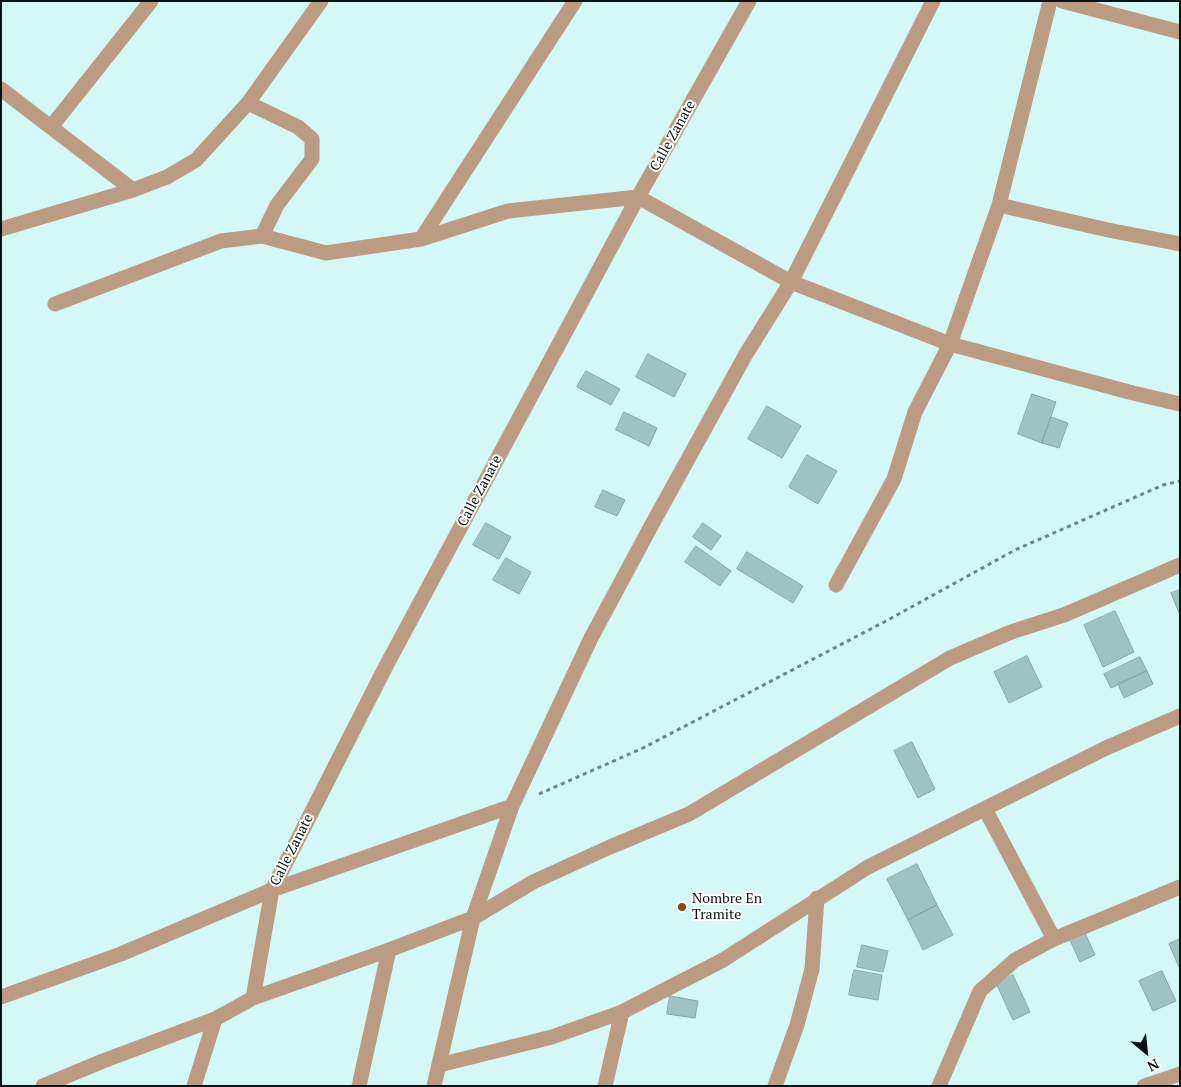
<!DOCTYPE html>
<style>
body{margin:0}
#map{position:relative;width:1181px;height:1087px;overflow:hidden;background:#d3f8f6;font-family:"PT Serif",serif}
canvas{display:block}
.frame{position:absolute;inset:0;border:2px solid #061413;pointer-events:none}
.north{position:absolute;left:1121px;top:1027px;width:50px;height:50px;-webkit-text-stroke:4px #fff;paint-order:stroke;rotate:152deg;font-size:14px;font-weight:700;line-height:20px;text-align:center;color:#061413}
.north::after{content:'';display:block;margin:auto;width:18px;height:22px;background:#061413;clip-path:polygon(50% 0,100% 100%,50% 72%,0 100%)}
</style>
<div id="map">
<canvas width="1181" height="1087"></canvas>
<div class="frame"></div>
<div class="north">N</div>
</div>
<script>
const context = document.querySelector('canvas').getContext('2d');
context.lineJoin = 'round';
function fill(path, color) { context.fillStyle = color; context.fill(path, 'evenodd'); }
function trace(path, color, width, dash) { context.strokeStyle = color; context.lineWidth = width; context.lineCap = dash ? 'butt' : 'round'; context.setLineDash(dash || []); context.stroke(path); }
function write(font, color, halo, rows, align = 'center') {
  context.font = font + ' "PT Serif",serif'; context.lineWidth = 4; context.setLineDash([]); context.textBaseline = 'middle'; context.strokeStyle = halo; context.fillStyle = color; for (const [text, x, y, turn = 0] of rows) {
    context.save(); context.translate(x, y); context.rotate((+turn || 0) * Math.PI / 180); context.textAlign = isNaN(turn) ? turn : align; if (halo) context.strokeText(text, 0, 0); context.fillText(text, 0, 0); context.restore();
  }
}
const building = new Path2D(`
 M 648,354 L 686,374 L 674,397 L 636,377 Z
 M 586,371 L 620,389 L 611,405 L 577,387 Z
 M 1032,394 L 1056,402 L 1042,443 L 1018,434 Z
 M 767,406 L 801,426 L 782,458 L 748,439 Z
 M 624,412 L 657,428 L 649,446 L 616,430 Z
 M 1051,417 L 1068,423 L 1059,448 L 1042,443 Z
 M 807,455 L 837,471 L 818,504 L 789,487 Z
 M 603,490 L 625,500 L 617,516 L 595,507 Z
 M 486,523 L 511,537 L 499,559 L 473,545 Z
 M 703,523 L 721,536 L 711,550 L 693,537 Z
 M 696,546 L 731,571 L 720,586 L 685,562 Z
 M 747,552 L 803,586 L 793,603 L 737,569 Z
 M 506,558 L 531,572 L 519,594 L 493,580 Z
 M 1180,590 L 1180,615 L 1171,593 Z
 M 1115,611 L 1134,652 L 1103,667 L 1084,625 Z
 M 1027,656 L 1042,687 L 1009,703 L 994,672 Z
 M 1140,657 L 1147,671 L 1111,688 L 1104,674 Z
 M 1147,671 L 1153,684 L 1124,698 L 1118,684 Z
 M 912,742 L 935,789 L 918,798 L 894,751 Z
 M 917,864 L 937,905 L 908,920 L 887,879 Z
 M 937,905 L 953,935 L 923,950 L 908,920 Z
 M 1085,933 L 1095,955 L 1080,962 L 1070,940 Z
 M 1180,939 L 1180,967 L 1179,967 L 1169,944 Z
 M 862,945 L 888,951 L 883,972 L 857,967 Z
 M 854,970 L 882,975 L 878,1000 L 849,995 Z
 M 1162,971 L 1176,1001 L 1153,1011 L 1139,981 Z
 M 1013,975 L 1030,1012 L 1013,1020 L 996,983 Z
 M 670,996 L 698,1001 L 695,1018 L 667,1014 Z`);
fill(building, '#9fc3c1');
trace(building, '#86a9a7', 1);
trace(new Path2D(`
 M 539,794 L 643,748 L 886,621 L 1015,550 L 1163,485 L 1180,481`), '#6c8684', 3, [4, 4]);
trace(new Path2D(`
 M 1062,1 L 1180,32
 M 1,89 L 133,190
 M 248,103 L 298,127 L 312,139 L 312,159 L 277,205 L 262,236
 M 51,127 L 151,1
 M 999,205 L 1108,230 L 1180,244
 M 1,229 L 133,190 L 167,177 L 196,160 L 248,103 L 321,1
 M 421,239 L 575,1
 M 55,304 L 221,241 L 262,236 L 326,253 L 421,239 L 508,211 L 638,197 L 791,282 L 950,344 L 1133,393 L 1180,404
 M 836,585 L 894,479 L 915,412 L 950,344 L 999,205 L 1050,1
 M 985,809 L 1054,939
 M 1,997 L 121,954 L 272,890 L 512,806
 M 253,998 L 272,890 L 386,666 L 638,197 L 749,1
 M 439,1065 L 552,1037 L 622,1012 L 723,960 L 868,867 L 1106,748 L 1180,716
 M 43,1086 L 103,1061 L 215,1019 L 253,998 L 389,950 L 473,918 L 533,882 L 610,847 L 689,814 L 950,658 L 1011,632 L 1064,615 L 1180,565
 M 194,1086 L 215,1019
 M 359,1086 L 389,950
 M 434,1086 L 473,918 L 512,806 L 591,638 L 650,528 L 746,354 L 791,282 L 933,1
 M 605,1086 L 622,1012
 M 775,1086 L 797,1025 L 812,969 L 817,898
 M 939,1086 L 980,991 L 1015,960 L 1054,939 L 1180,887
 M 1144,1086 L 1180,1074`), '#bb9b82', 15);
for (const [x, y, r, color] of [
 [682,907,5,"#894c0c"]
]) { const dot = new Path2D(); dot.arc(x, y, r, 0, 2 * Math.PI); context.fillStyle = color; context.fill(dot); trace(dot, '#fff', 2); }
write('14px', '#061413', '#fff', [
 ["Calle Zanate",673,136,-61],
 ["Calle Zanate",480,491,-62],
 ["Calle Zanate",292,850,-63]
]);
write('14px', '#061413', '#fff', [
 ["Nombre En",692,899],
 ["Tramite",692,915]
], 'left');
</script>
